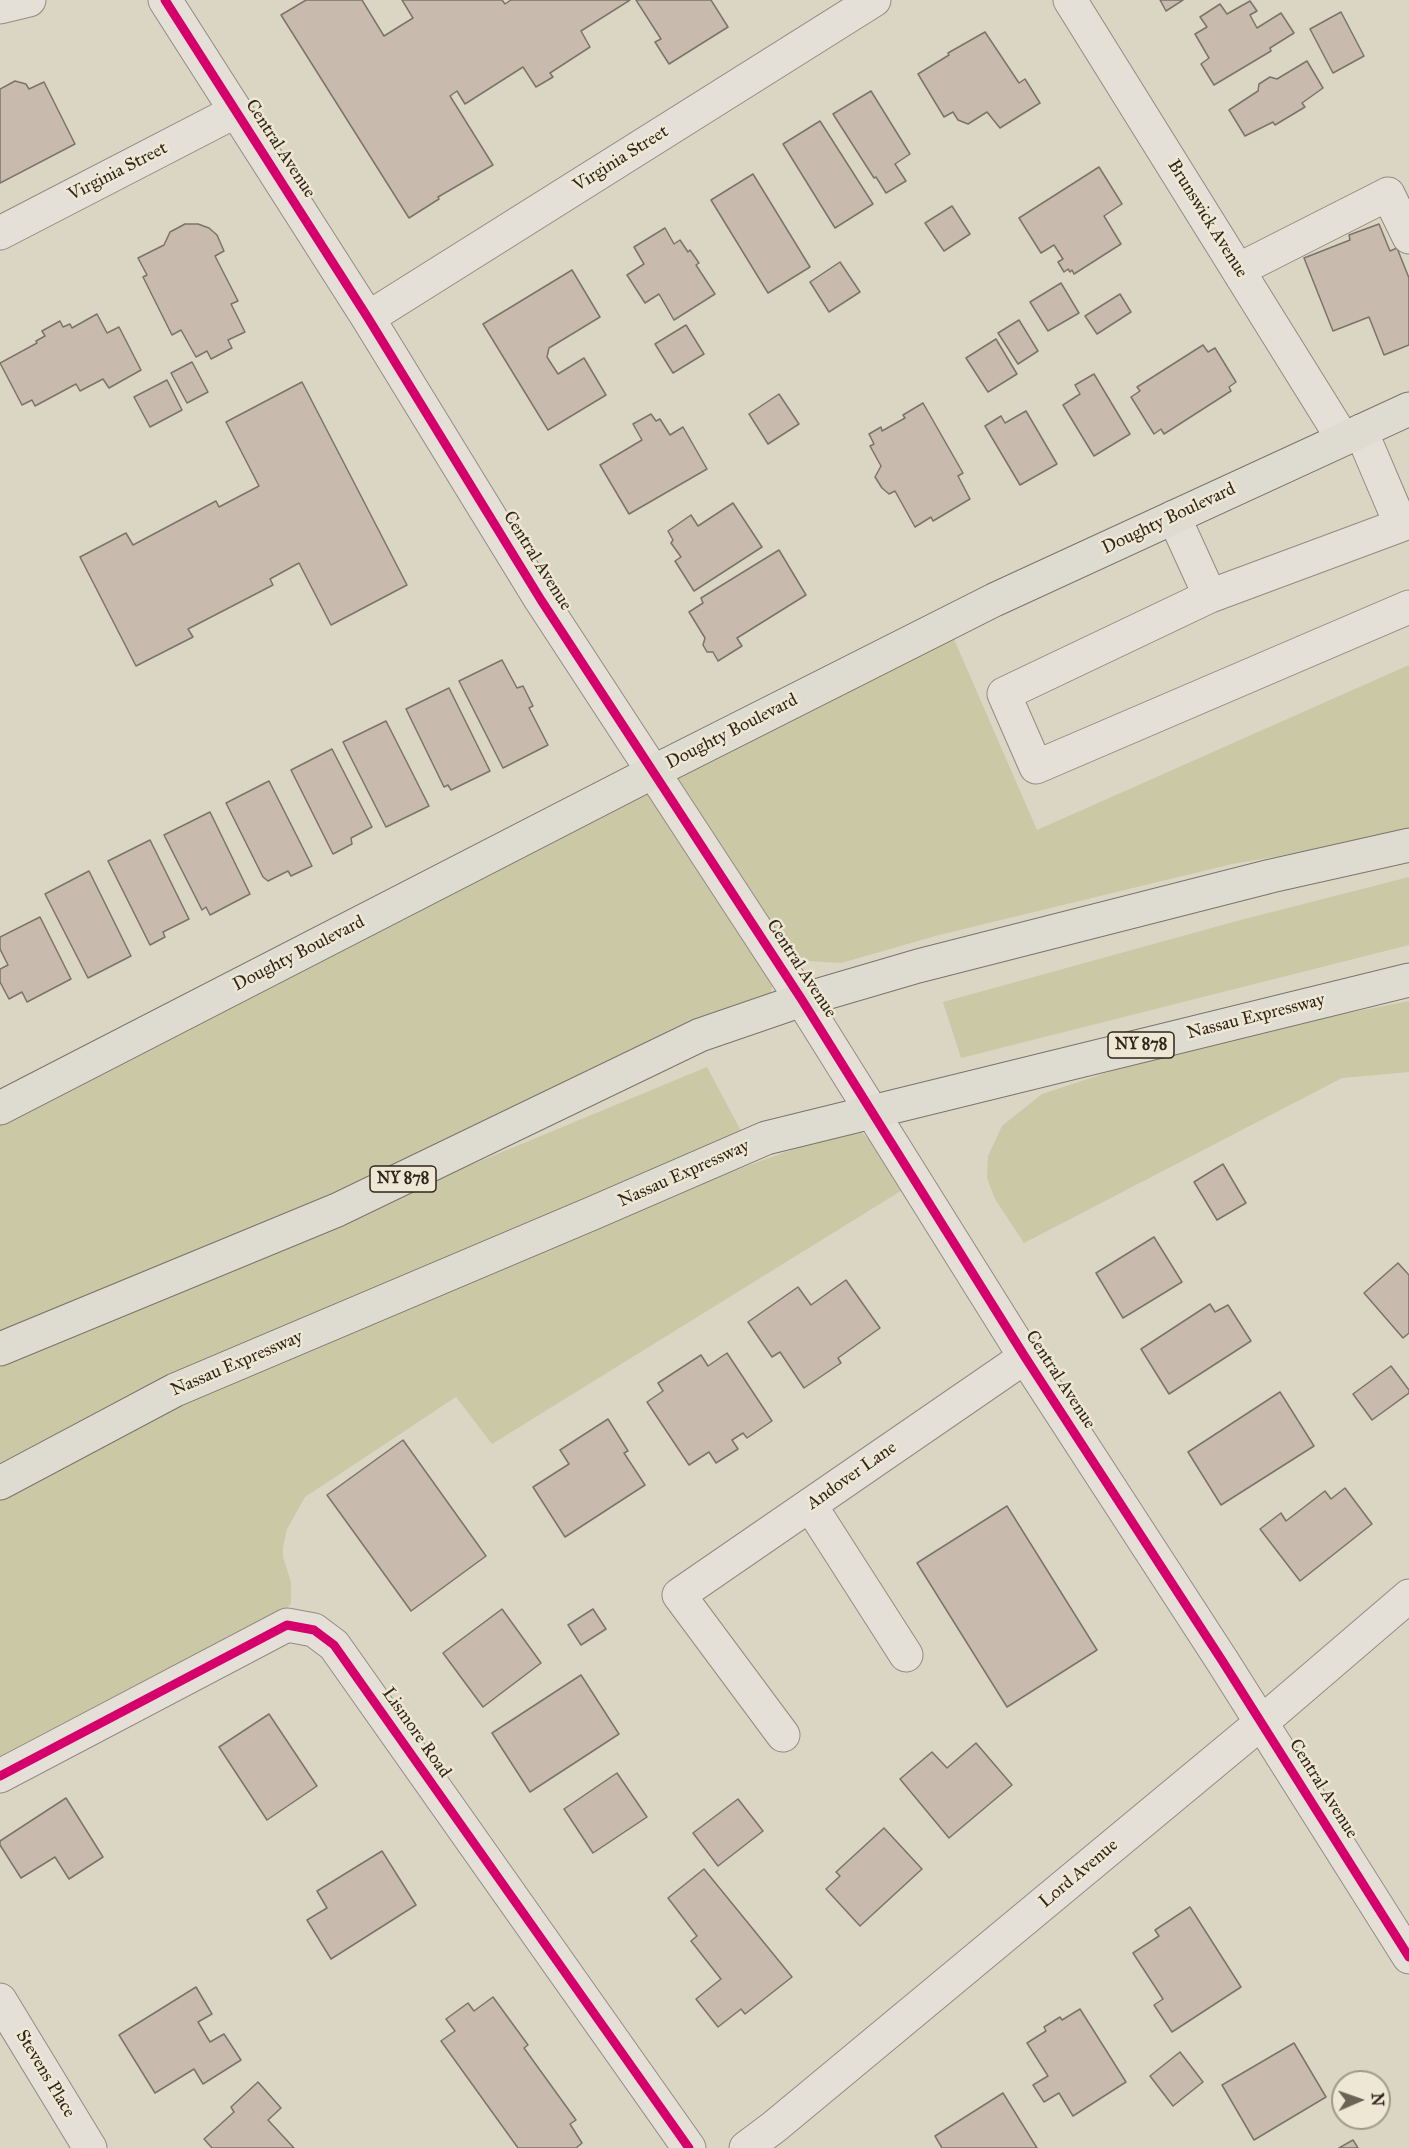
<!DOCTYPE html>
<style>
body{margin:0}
#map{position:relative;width:1409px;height:2148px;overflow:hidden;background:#dbd5c4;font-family:"IM FELL Great Primer",serif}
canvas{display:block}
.north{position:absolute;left:1331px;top:2070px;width:60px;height:60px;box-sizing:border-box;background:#ede7d3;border:2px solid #a29989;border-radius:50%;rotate:88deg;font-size:16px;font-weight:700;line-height:24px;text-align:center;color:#32241a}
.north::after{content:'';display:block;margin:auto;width:21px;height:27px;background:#6d6256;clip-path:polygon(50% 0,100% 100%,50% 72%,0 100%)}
</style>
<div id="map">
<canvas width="1409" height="2148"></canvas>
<div class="north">N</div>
</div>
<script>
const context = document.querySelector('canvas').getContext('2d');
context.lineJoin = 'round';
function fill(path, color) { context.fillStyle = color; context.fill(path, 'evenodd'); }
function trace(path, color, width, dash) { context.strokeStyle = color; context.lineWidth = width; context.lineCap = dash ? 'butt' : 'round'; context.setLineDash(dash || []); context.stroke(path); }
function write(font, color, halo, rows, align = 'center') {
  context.font = font + ' "IM FELL Great Primer",serif'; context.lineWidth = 5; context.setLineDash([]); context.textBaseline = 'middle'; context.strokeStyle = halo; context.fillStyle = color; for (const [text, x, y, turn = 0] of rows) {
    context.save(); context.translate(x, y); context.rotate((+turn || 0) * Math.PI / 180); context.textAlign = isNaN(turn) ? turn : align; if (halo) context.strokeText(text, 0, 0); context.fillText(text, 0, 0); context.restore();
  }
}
fill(new Path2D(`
 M 950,630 L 1037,830 L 1409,665 L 1409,834 L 1232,864 L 939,935 L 841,963 L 807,961 L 784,953 L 659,775 Z
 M 652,777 L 766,952 L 772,986 L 769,1009 L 734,1039 L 0,1343 L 0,1115 Z
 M 1409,877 L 1409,945 L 961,1058 L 943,1002 L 1237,921 Z
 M 1409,1001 L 1409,1072 L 1342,1078 L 1024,1243 L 995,1199 L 987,1178 L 988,1156 L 1002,1126 L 1042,1094 L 1167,1053 L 1308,1021 Z
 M 707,1067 L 749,1146 L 0,1472 L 0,1367 L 177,1287 Z
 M 845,1131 L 861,1132 L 882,1152 L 904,1189 L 492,1444 L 456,1397 L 305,1497 L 287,1529 L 283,1547 L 283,1557 L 291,1582 L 291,1603 L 280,1618 L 0,1763 L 0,1492 L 166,1403 L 713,1178 Z`), '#cac8a5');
const building = new Path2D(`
 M 306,0 L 362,0 L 384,36 L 413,18 L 402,0 L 502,0 L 505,4 L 511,0 L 630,0 L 581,31 L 590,47 L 550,73 L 553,77 L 536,87 L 523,67 L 465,104 L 457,91 L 450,96 L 493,165 L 438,197 L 439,199 L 409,218 L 281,15 Z
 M 636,0 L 711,0 L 728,27 L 669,64 L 655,42 L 661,39 Z
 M 1160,0 L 1183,0 L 1166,11 Z
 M 1250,1 L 1257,11 L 1250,15 L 1257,28 L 1281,13 L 1294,33 L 1270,48 L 1271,51 L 1214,85 L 1201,64 L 1209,58 L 1195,34 L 1207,27 L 1200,17 L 1220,4 L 1227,14 Z
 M 1341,12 L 1364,56 L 1333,73 L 1310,29 Z
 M 985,32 L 1019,83 L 1025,79 L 1040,103 L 1000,128 L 987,112 L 968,124 L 958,120 L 953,112 L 944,117 L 918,74 L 949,55 L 948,53 Z
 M 1307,61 L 1323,88 L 1302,103 L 1305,107 L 1275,125 L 1273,122 L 1245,136 L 1229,110 L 1258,91 L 1259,84 L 1270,77 L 1277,79 Z
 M 15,81 L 26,84 L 29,89 L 44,82 L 75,144 L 0,183 L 0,89 Z
 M 871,91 L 910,154 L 895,164 L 906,181 L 886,193 L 876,177 L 874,178 L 833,114 Z
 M 820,121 L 873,204 L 835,228 L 783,144 Z
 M 1099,167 L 1122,204 L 1104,216 L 1121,244 L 1074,274 L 1072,270 L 1070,272 L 1068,269 L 1064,272 L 1058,262 L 1063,259 L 1054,245 L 1041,253 L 1019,218 Z
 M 753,174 L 810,267 L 768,293 L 711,200 Z
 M 952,206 L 970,234 L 944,251 L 925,223 Z
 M 185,224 L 198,224 L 209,228 L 217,235 L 224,251 L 215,256 L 238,301 L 231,304 L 245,332 L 228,340 L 232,348 L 211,359 L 207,351 L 196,357 L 181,330 L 172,335 L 143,277 L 147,275 L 138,258 L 164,245 L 170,232 Z
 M 1379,224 L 1390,251 L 1397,248 L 1409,278 L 1409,345 L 1384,355 L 1369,317 L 1333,331 L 1304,258 L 1350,240 L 1349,235 Z
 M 665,228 L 674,244 L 680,240 L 688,252 L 690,250 L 699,263 L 696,265 L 715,294 L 674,320 L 659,294 L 645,303 L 627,275 L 644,264 L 634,247 Z
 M 840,262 L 860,292 L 829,312 L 810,282 Z
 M 572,270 L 600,317 L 549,348 L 547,357 L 558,374 L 584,358 L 606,395 L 548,430 L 483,324 Z
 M 1061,283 L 1079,313 L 1048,331 L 1030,302 Z
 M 1120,294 L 1131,312 L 1097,334 L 1085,316 Z
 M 97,314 L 107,333 L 119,327 L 141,370 L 109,388 L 103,379 L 80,391 L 76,384 L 35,406 L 32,400 L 22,405 L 0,363 L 37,343 L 36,341 L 45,336 L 42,331 L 60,321 L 63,327 L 70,324 L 72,328 Z
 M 1019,320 L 1038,351 L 1018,364 L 998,333 Z
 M 686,325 L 704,354 L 673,373 L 655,344 Z
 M 996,339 L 1017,374 L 988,392 L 966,358 Z
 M 1203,345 L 1208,352 L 1215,348 L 1236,382 L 1229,387 L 1231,391 L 1164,434 L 1161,429 L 1154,434 L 1131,397 L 1140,391 L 1137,387 Z
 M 192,362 L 208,392 L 187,403 L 171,373 Z
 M 1094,374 L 1130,434 L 1094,456 L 1063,405 L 1080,394 L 1075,385 Z
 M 167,380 L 182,410 L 150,427 L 134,397 Z
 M 302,382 L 407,585 L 331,625 L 299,563 L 270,579 L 273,585 L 188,629 L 193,637 L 136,666 L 80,557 L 126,533 L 133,545 L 216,501 L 219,507 L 259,486 L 226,422 Z
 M 779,394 L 799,424 L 768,444 L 749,414 Z
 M 923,403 L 963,473 L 958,476 L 970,499 L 933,521 L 931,517 L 915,527 L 895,491 L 889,494 L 882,488 L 875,477 L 881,466 L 870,446 L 874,444 L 869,434 L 881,427 L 882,431 L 905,418 L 903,415 Z
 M 1026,411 L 1057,464 L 1020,485 L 985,426 L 1001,416 L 1005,423 Z
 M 651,414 L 656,421 L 660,419 L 670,435 L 683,427 L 707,469 L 629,514 L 600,465 L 642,440 L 633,424 Z
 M 733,503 L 762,547 L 694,591 L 675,561 L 681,557 L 671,543 L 673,540 L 668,531 L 691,515 L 698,526 Z
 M 779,550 L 806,595 L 737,638 L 742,646 L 718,661 L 713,652 L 707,652 L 703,645 L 705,638 L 689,612 L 703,603 L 701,598 Z
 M 502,660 L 517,688 L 523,686 L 533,706 L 529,708 L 548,745 L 503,768 L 459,681 Z
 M 449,688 L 490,771 L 451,790 L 448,785 L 444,787 L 406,709 Z
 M 386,721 L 429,806 L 386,827 L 343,742 Z
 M 332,749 L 372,827 L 351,838 L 352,844 L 333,854 L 291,770 Z
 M 269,781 L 312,866 L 291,876 L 288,871 L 268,881 L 263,877 L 226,803 Z
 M 210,812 L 250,894 L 210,915 L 206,907 L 202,910 L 164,835 Z
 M 150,840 L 189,919 L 163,932 L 165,937 L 150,945 L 108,861 Z
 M 89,871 L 131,956 L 88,978 L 45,894 Z
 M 40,917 L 71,979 L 27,1002 L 22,992 L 9,999 L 0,982 L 0,969 L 8,965 L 0,949 L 0,937 Z
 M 1223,1164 L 1246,1203 L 1217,1220 L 1194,1182 Z
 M 1154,1237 L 1182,1282 L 1123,1318 L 1096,1273 Z
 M 1398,1263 L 1409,1275 L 1409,1333 L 1403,1338 L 1364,1293 Z
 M 846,1280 L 880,1328 L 838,1358 L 841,1363 L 804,1388 L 780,1352 L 772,1357 L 748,1322 L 798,1287 L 811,1305 Z
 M 1210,1304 L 1215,1312 L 1228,1305 L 1251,1341 L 1169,1394 L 1141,1349 Z
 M 727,1353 L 772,1421 L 747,1438 L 743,1433 L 732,1440 L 738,1449 L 716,1463 L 709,1452 L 689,1465 L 647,1402 L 663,1391 L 658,1383 L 701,1355 L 708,1366 Z
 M 1391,1366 L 1409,1390 L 1409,1393 L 1372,1420 L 1353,1394 Z
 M 1280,1392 L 1314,1446 L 1221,1505 L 1188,1452 Z
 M 608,1419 L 628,1451 L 624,1453 L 645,1485 L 565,1537 L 533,1487 L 569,1464 L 560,1450 Z
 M 403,1440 L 486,1556 L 411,1611 L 327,1495 Z
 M 1345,1488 L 1372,1524 L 1300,1581 L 1260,1529 L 1281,1513 L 1286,1521 L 1325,1491 L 1331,1499 Z
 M 1007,1506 L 1097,1650 L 1007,1707 L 917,1563 Z
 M 502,1609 L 541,1663 L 483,1707 L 443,1653 Z
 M 593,1609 L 606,1629 L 581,1645 L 568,1625 Z
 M 581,1675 L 619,1734 L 530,1792 L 492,1733 Z
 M 269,1714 L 317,1786 L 267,1820 L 219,1747 Z
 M 976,1743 L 1012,1785 L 949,1838 L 900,1779 L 932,1752 L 947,1768 Z
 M 617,1773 L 647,1817 L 593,1853 L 564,1809 Z
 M 66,1798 L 103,1857 L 69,1879 L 55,1857 L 21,1878 L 0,1845 L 0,1841 Z
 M 738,1799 L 763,1831 L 718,1866 L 693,1833 Z
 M 884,1828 L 922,1869 L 860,1926 L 826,1889 L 840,1876 L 836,1872 Z
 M 382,1851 L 416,1905 L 331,1959 L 307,1920 L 327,1908 L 317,1891 Z
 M 704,1869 L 792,1977 L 745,2014 L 741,2009 L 718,2027 L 696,1999 L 721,1979 L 691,1941 L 697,1936 L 668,1898 Z
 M 1190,1907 L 1241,1987 L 1172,2032 L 1154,2005 L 1163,1999 L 1133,1953 L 1159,1936 L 1155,1930 Z
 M 196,1987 L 212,2014 L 198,2022 L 210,2042 L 224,2034 L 241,2060 L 203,2084 L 194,2069 L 155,2093 L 119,2035 Z
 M 493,1997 L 528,2045 L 524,2048 L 576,2120 L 570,2124 L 582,2143 L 576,2148 L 518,2148 L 441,2041 L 455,2031 L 446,2019 L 468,2003 L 474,2011 Z
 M 1080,2009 L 1126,2082 L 1073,2116 L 1059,2093 L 1044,2102 L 1033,2085 L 1048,2076 L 1027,2043 L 1046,2031 L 1044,2027 L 1060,2017 L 1062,2020 Z
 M 1294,2043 L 1326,2097 L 1254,2140 L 1222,2085 Z
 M 1180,2052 L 1203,2082 L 1173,2106 L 1150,2076 Z
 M 258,2082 L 281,2108 L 268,2120 L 294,2148 L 212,2148 L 204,2139 L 234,2112 L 231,2107 Z
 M 1003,2093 L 1037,2148 L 942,2148 L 935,2136 Z
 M 1353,2140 L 1358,2148 L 1339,2148 Z`);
fill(building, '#c8baad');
trace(building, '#7a746b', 1.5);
const minor = new Path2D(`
 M 165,0 L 368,318 L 541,600 L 802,1000 L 1025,1357 L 1223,1662 L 1409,1957
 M 1070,0 L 1343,439
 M 0,7 L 29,0
 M 0,233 L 236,111
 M 1238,270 L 1388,194 L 1409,237
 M 368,318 L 874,0
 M 1174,517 L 1210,596 L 1401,525 L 1361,431
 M 1210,596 L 1004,694 L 1036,767 L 1409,607
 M 810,1505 L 906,1655
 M 783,1735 L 679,1595 L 1025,1357
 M 0,1776 L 287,1625 L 314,1630 L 334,1645 L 689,2148
 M 0,2000 L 90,2148
 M 746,2148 L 774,2127 L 1262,1722 L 1409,1596`);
const major = new Path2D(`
 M 0,1108 L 653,772 L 994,600 L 1409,409`);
const highway = new Path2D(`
 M 0,1349 L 337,1210 L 700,1035 L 802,1000 L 918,966 L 1271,876 L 1409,845
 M 0,1483 L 175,1390 L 593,1213 L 766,1138 L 1409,980`);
trace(minor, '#918c81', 35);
trace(major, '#7a746b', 35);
trace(highway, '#7a746b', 35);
trace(minor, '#e4e0d8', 33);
trace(major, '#dedbd1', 33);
trace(highway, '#dedbd1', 33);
trace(new Path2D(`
 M 165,0 L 368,318 L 541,600 L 802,1000 L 1025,1357 L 1223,1662 L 1409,1957
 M 0,1776 L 287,1625 L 314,1630 L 334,1645 L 689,2148`), '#d6006c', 9);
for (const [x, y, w] of [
 [1141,1045,66],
 [403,1179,66]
]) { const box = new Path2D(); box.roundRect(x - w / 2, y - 13, w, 26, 4.5); context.fillStyle = '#ede7d3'; context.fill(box); trace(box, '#32241a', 1.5); }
write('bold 16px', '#32241a', null, [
 ["NY 878",1141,1045],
 ["NY 878",403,1179]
]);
write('18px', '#32241a', '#ede7d3', [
 ["Central Avenue",280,149,57],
 ["Virginia Street",621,159,-32],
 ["Virginia Street",118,172,-27],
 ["Brunswick Avenue",1207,219,58],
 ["Doughty Boulevard",1169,519,-25],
 ["Central Avenue",537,561,58],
 ["Doughty Boulevard",732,732,-27],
 ["Doughty Boulevard",299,954,-27],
 ["Central Avenue",801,969,57],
 ["Nassau Expressway",1256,1017,-14],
 ["Nassau Expressway",684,1174,-24],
 ["Nassau Expressway",237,1364,-23],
 ["Central Avenue",1060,1380,57],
 ["Andover Lane",852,1476,-35],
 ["Lismore Road",416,1733,55],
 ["Central Avenue",1323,1789,58],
 ["Lord Avenue",1079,1874,-40],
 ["Stevens Place",45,2074,59]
]);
</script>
